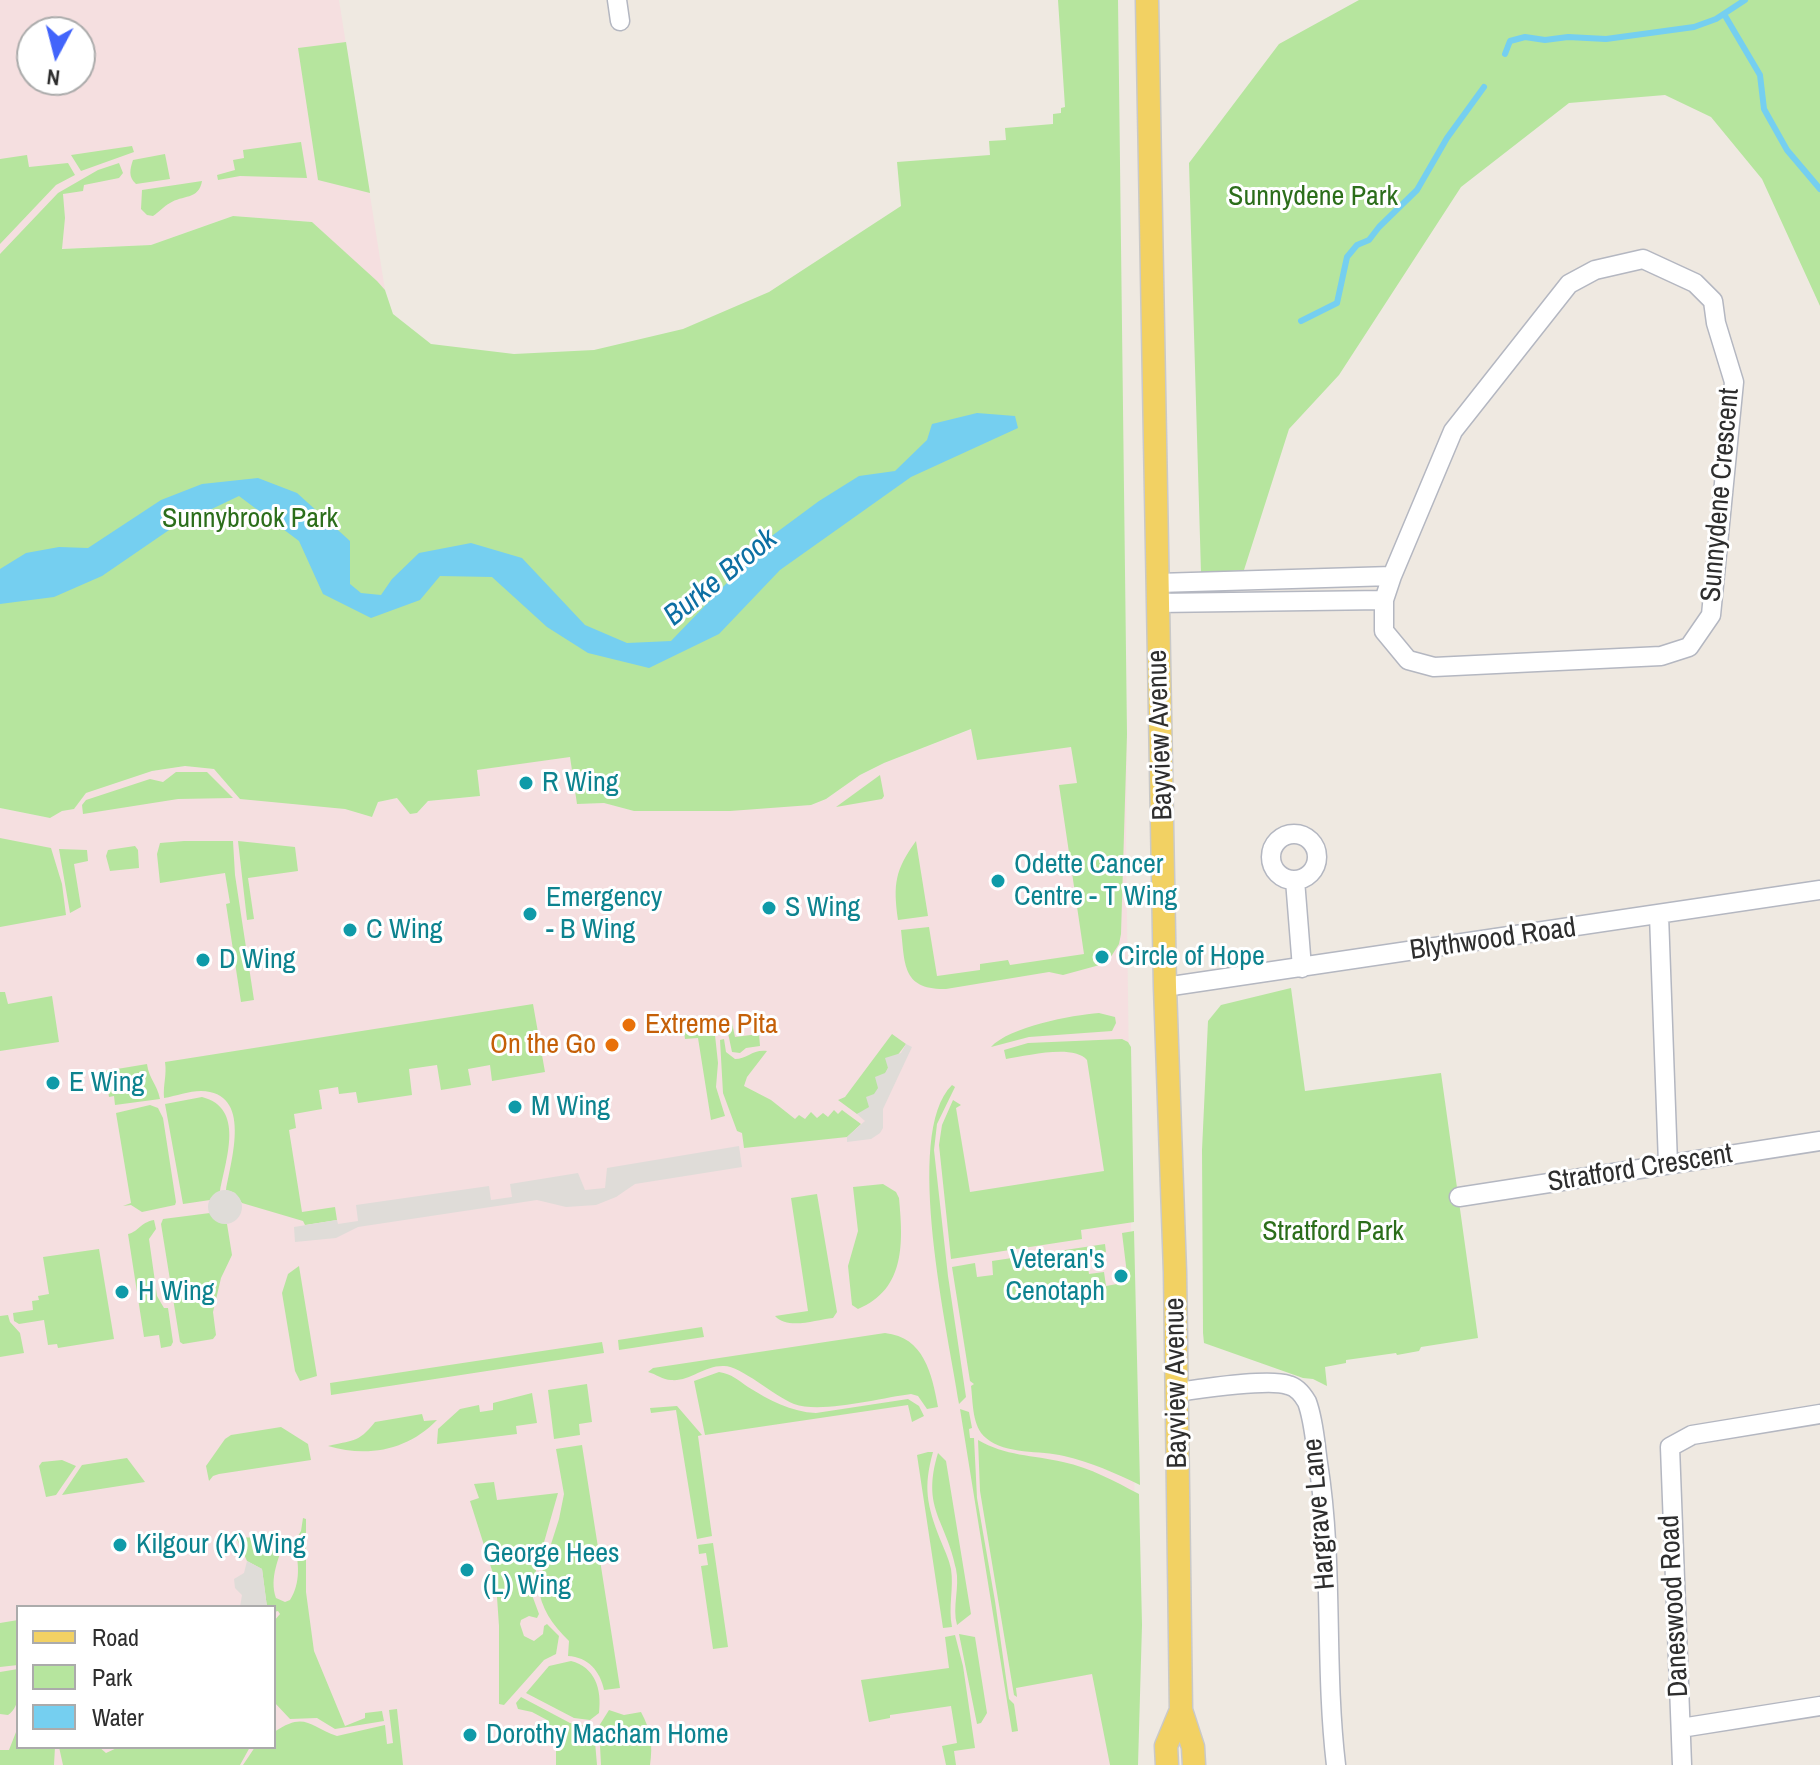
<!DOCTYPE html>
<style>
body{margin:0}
#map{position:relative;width:1820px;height:1765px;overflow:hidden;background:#efe9e1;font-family:"Archivo Narrow",sans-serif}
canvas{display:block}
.legend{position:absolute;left:16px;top:1605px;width:260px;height:144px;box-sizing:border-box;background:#fff;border:2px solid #ababab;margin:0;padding:10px 14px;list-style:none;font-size:24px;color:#2e2e2e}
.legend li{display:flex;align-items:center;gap:16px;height:40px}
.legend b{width:40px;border:2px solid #ababab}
.north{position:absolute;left:16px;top:16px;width:80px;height:80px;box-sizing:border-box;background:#fff;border:2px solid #ababab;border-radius:50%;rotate:187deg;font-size:22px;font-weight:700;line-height:32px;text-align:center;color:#2e2e2e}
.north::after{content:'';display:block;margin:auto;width:28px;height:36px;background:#4264fb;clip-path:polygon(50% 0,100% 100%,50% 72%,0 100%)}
</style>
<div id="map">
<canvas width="1820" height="1765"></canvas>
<ul class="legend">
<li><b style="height:10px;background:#f2d163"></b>Road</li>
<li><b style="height:22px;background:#b6e59e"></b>Park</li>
<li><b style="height:22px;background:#75cff0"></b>Water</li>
</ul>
<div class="north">N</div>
</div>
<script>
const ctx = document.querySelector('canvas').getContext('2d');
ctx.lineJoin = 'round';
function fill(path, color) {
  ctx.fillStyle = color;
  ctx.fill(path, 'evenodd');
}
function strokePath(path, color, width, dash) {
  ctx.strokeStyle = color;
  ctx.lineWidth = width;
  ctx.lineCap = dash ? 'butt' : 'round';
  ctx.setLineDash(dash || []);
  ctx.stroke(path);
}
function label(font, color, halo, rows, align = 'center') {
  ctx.font = font + ' "Archivo Narrow",sans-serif';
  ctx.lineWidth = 6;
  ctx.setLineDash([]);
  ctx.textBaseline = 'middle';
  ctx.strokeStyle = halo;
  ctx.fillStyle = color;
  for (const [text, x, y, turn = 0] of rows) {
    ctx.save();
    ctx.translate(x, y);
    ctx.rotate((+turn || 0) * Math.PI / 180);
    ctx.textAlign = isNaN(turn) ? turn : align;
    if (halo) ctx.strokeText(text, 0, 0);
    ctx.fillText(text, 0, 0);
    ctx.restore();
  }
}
fill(new Path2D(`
 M0,0H339L385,290L312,222L233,216L151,245L56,249L0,299ZM32,32H80V80H32Z
 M972,729L977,760L1127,734L1126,840L1138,1765H0V808L50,818L62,811L74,809L86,793L152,771L185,766L214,769L231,789L345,809L372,817L378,802L397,798L411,814L417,813L428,801L480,796L476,770L570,756L578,804L604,803L634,811L811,805L826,799L860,775L884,763ZM18,1607H274V1747H18Z`), '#f5dfe0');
fill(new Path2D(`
 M1058,0H1118L1127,734L1121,934L1119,944L1107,963L1063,975L1049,972L946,989C902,990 905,964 901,930L929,927L937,976L980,970V964L1008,960L1010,965L1084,954L1059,785L1077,783L1071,747L977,760L971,729L884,763L860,775L826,799L811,805L730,811H634L604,803L577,804L570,757L477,770L480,796L428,801L417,813L410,814L397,798L378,802L372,817L345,809L240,799L214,769L185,766L152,771L86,793L74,809L62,811L50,818L0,808V254L58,193L98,170L119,163L123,173L119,178L84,185L83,191L63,194L65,218L62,249L151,245L233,216L312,222L377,281L385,290L393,314L431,344L514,354L594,350L683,329L769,292L901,206L897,162L990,155L989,141L1006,140L1005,128L1053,124V114L1061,113V108L1065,107Z
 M1359,0H1820V306L1762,179L1711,117L1665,95L1569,103L1461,187L1339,375L1289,429L1244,570L1201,573L1189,163L1279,44Z
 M346,42L370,193L318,180L298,48Z
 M301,142L307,178L240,176L218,180L217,175L235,170L233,160L244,158L243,150Z
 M132,146L134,152L81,171L71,155Z
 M165,154L170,179L136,184C128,177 130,169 133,160Z
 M27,155L29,167L68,163L75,175L56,185L0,244V159Z
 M202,181C199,200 182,195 170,203C164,206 159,212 153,216L147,215L141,209L142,190Z
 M176,772H207L233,798L178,799L83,814L82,805L86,800L150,779L163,782Z
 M880,775L884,796L882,799L836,807Z
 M0,838L51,848L62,884L66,915L0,927Z
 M184,841H233L235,875L254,1000L241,1002L226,904L230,903L225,873L160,883L157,854L160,843Z
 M238,841L295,847L298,871L248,878L254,919L247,920Z
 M916,841L928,916L898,920C893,884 895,870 916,841Z
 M135,846L138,850L139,868L110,871L106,856L108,850Z
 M59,849L87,850L88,861L74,864L81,907L70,913Z
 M1291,988L1305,1091L1441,1073L1478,1338L1421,1347L1419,1351L1397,1355L1396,1353L1346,1360V1363L1325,1367L1327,1386L1313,1379L1303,1378L1204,1343L1203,1333L1202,1150L1208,1021L1221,1005Z
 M0,992H5L8,1004L52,996L59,1042L0,1051Z
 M533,1004L545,1072L492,1081L490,1065L468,1069L471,1085L441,1090L437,1065L409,1069L412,1095L358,1103L356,1092L339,1094L338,1087L319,1090L322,1109L294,1114L296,1128L289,1130L302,1212L335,1207L337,1220L305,1225L303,1221L242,1203L235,1193L226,1190C231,1160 253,1092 201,1091C189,1091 176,1096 164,1098C163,1084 167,1075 165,1062Z
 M1099,1013L1115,1017L1116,1023L1112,1031L1029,1037L991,1047C1009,1027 1072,1015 1099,1013Z
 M732,1023L735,1037L759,1034L760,1046L746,1048L740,1053L732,1052L728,1033L715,1035L718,1063L716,1087L725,1116L711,1120L698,1038L685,1039L684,1031Z
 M892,1034L906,1044L888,1068L868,1110L857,1114L838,1100L845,1097Z
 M724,1039L726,1052L735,1059C747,1059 753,1049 767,1051L747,1077L744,1086L771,1100L795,1119L799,1115L805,1119L811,1112L817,1118L823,1113L828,1117L834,1110L838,1114L842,1110L861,1124L847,1137L744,1148L742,1133L737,1131L723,1093L720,1040Z
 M1122,1039L1128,1042L1131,1047L1134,1222L1081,1230L1082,1239L951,1259L939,1145L942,1125L953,1100L961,1105L956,1108L970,1192L1104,1171L1087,1060C1073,1044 1027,1056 1006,1059L1004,1050L1028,1043Z
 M147,1064C149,1079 157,1084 160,1099L115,1105L114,1096L109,1097L105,1071Z
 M952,1085L955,1087L937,1124L934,1150L948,1276L966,1397L959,1404C949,1336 902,1134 952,1085Z
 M202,1097C245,1108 226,1158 220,1191L210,1200L183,1204L165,1104Z
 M150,1105L158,1108L163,1118L176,1202L175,1205L142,1212L131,1205L123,1206L131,1203L116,1113Z
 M883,1184L896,1192L899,1198C903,1242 906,1289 858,1309L852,1305L848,1266L858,1231L853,1187Z
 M817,1194L837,1312L833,1318C815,1320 788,1330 775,1316L808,1311L791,1198Z
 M210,1213L222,1223L227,1224L232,1255L221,1278L213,1312L216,1335L213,1339L183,1344L180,1342L161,1224L163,1219Z
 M154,1220L156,1229L149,1239L157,1296L164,1308H168L173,1342L171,1346L161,1348L159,1335L144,1337L128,1234C140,1231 139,1223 154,1220Z
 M1134,1231L1140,1485C1115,1473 1091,1462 1064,1456C1040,1450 1006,1455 986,1438C972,1427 973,1402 971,1386L974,1384L970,1381L952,1267L975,1263L977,1277L993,1275L992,1261L1105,1244L1106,1252L1086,1255L1089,1274L1104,1272L1106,1286L1128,1282L1122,1233Z
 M99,1249L114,1339L58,1348L57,1344L48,1345L44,1320L19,1324L14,1321L13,1313L33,1310L32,1301L39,1300L38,1296L49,1294L43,1257Z
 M299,1266L317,1376L300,1381L295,1371L282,1293L288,1274Z
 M8,1315L10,1322L20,1333L24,1353L0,1357V1316Z
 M702,1327L704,1337L619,1350L618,1340Z
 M885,1333C924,1337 932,1374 938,1407L927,1409L918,1396L911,1394C880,1398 821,1414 794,1404C774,1396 741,1366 724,1366C705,1365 689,1382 671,1380C663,1380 656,1374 648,1372L653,1368Z
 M602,1342L604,1353L331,1395L330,1383Z
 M719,1372C732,1374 738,1380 748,1387C769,1400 791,1412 816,1413L908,1399L919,1406L924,1416L912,1422L908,1405L705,1435L694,1381Z
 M587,1384L592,1422L579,1424L580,1435L554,1439L548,1390Z
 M532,1393L537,1423L516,1426L517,1434L437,1444L438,1429L460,1409L479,1405L480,1412L493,1410V1403Z
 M677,1406L702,1435L698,1436L712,1536L697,1539L676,1410L651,1413L650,1408Z
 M960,1409L969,1412L972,1428L969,1429L970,1438H974L977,1498L995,1601L1009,1699L1014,1704L1018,1731L1012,1732Z
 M422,1414L424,1421L437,1420C408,1450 368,1458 328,1446C351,1440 358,1444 375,1422Z
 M281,1427L308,1444L311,1460L219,1474L213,1476L209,1481L206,1466L225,1439L231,1435Z
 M978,1440C1005,1456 1033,1455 1063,1462C1091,1468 1114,1481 1139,1494L1142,1625L1138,1765H1110L1092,1674L1016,1688L1017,1697L1014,1695L980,1491Z
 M582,1445L620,1688L604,1690C600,1671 588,1657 568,1656L569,1641C552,1624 541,1609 538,1585L559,1519L564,1494L556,1449Z
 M928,1452H933C923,1488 927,1505 940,1539C944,1549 949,1559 951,1569C954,1588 948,1607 952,1627L943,1628L917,1455Z
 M938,1453L946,1461L971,1614L957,1625C952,1607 960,1587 956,1569C946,1519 921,1509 938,1453Z
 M127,1458L145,1482L62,1495L82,1465Z
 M62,1460L76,1466L56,1495L46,1497L39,1466L42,1462Z
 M494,1482L497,1500L558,1493L533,1581L532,1595L539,1614L537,1618L529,1616L521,1620L520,1624L524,1636L534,1641L543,1634L544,1626L547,1624L559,1636L556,1654L544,1660L504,1705L499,1704V1626L496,1583L470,1501L479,1498L474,1484Z
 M303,1518L306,1519V1592L314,1651L345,1726L365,1718V1713L382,1711L384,1721L335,1729L317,1718L290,1719L274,1702V1621L280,1614L278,1611L274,1612V1607H267L262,1569L247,1561L236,1537L285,1539C279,1558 269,1578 276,1598L285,1602L290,1600C301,1583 299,1562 294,1543L301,1531Z
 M713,1543L728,1647L713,1649L701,1566L708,1565L706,1553L699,1554L698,1545Z
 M18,1620V1665L0,1667V1623Z
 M959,1634L975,1637L987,1713L981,1723L977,1724Z
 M955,1635L963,1666L975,1748L954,1751L956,1765H946L942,1746L957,1743L951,1706L890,1715V1718L869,1722L861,1680L949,1668L945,1637Z
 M571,1661C595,1667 602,1689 599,1713L590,1720L574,1718L526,1693L549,1666Z
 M18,1669C18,1685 22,1706 8,1715L0,1714V1672Z
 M521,1697L570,1723L592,1727L594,1730L597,1765H556V1751L547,1720L532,1712L518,1709L516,1703Z
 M397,1709L403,1765H243L255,1747H274V1732C305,1711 309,1726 337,1736L385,1725L387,1744L393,1743L389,1710Z
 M609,1710L624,1715L641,1712C651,1731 653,1744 650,1765H601L599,1726Z
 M18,1727V1747H55L54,1765H0V1750H9Z
 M59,1747H99L106,1753L119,1747H250L240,1765H63Z`), '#b6e59e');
fill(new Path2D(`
 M906,1044L912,1047L883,1109V1128L880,1133L871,1139L847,1142V1137L865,1121L857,1114L869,1107L866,1097L874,1094L878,1088L875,1077L885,1073L888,1068L885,1058L901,1053Z
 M739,1146L742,1167L635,1184L616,1197L596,1205L566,1207L537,1200L358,1227L336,1238L295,1242L294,1227L337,1220L338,1224L358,1221L356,1205L489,1186L491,1200L512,1197L510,1184L578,1173L585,1190L605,1188L607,1168Z
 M208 1207a17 17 0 1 1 34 0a17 17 0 1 1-34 0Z
 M247,1561L262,1569L267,1607H240L242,1595L235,1588L234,1579L244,1573Z`), '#dfdcd8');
fill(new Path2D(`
 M977,413L1015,416L1018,428L911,477L780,570L719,634L649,668L588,653L547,627L492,577L440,576L420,600L371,618L323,594L299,541L239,496L172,528L102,576L54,597L0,604V569L26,553L59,547L88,548L161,500L202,484L258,478L297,493L350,541V584L361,593L381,595L392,579L419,553L471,543L522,558L585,625L627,643L671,641L773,535L819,501L859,476L895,471L927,440L932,424Z`), '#75cff0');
strokePath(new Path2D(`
 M1724,14L1760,75L1764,109L1787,150L1820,189
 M1505,54L1510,41L1525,37L1545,40L1568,37L1606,39L1694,27L1716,19L1745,0
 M1301,321L1337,303L1347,257L1357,245L1369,240L1379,227L1417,190L1447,138L1484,87`), '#75cff0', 6);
const minor = new Path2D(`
 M617,0L620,21
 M1643,259L1695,283L1713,301L1716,323L1734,382L1711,615L1689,647L1661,656L1434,667L1408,660L1384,631V600L1392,576L1453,431L1569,284L1595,270Z
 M1158,583L1392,576
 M1157,603L1384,600
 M1271 857a23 23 0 1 1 46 0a23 23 0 1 1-46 0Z
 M1295,880L1302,968
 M1659,915L1668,1164
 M1165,987L1820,890
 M1459,1197L1820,1141
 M1177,1392C1201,1389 1268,1378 1288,1385C1297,1387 1303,1395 1307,1402C1314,1421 1315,1442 1318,1463C1334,1563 1324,1664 1336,1765
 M1681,1728L1820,1706
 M1682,1765L1670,1447L1692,1435L1820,1414`);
const major = new Path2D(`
 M1147,0L1165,987L1175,1272L1181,1710L1193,1747L1194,1765
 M1167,1765L1166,1746L1181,1710`);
strokePath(minor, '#b4b7c1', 21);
strokePath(major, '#c9c9c9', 25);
strokePath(minor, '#fff', 18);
strokePath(major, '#f2d163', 22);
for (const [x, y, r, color] of [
 [526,783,8,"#0f9aa8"],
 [998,881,8,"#0f9aa8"],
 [769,908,8,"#0f9aa8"],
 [530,914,8,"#0f9aa8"],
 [350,930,8,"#0f9aa8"],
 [1102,957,8,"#0f9aa8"],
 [203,960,8,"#0f9aa8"],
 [629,1025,8,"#e8710a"],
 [612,1045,8,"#e8710a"],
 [53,1083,8,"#0f9aa8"],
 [515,1107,8,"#0f9aa8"],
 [1121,1276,8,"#0f9aa8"],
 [122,1292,8,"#0f9aa8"],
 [120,1545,8,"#0f9aa8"],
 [467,1570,8,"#0f9aa8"],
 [470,1735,8,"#0f9aa8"]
]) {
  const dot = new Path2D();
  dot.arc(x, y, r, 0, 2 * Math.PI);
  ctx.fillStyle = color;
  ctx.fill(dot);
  strokePath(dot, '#fff', 3);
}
label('28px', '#2c6e1b', '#fff', [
 ["Sunnydene Park",1313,197],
 ["Sunnybrook Park",250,519],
 ["Stratford Park",1333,1232]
]);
label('28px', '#2e2e2e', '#fff', [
 ["Sunnydene Crescent",1721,495,-85],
 ["Bayview Avenue",1161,735,-92],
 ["Blythwood Road",1493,940,-8],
 ["Stratford Crescent",1640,1169,-9],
 ["Bayview Avenue",1177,1383,-91],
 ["Hargrave Lane",1320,1514,-95],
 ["Daneswood Road",1675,1606,-93]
]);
label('28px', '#0d838f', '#fff', [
 ["R Wing",542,783],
 ["Odette Cancer",1014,865],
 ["Centre - T Wing",1014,897],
 ["Emergency",546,898],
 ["- B Wing",546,930],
 ["S Wing",785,908],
 ["C Wing",366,930],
 ["Circle of Hope",1118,957],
 ["D Wing",219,960],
 ["E Wing",69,1083],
 ["M Wing",531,1107],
 ["Veteran's",1105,1260,"right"],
 ["Cenotaph",1105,1292,"right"],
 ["H Wing",138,1292],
 ["Kilgour (K) Wing",136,1545],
 ["George Hees",483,1554],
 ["(L) Wing",483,1586],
 ["Dorothy Macham Home",486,1735]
], 'left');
label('28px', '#c56008', '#fff', [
 ["Extreme Pita",645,1025],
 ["On the Go",596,1045,"right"]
], 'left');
label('italic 30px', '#0d6fa3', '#fff', [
 ["Burke Brook",721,578,-39]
]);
</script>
